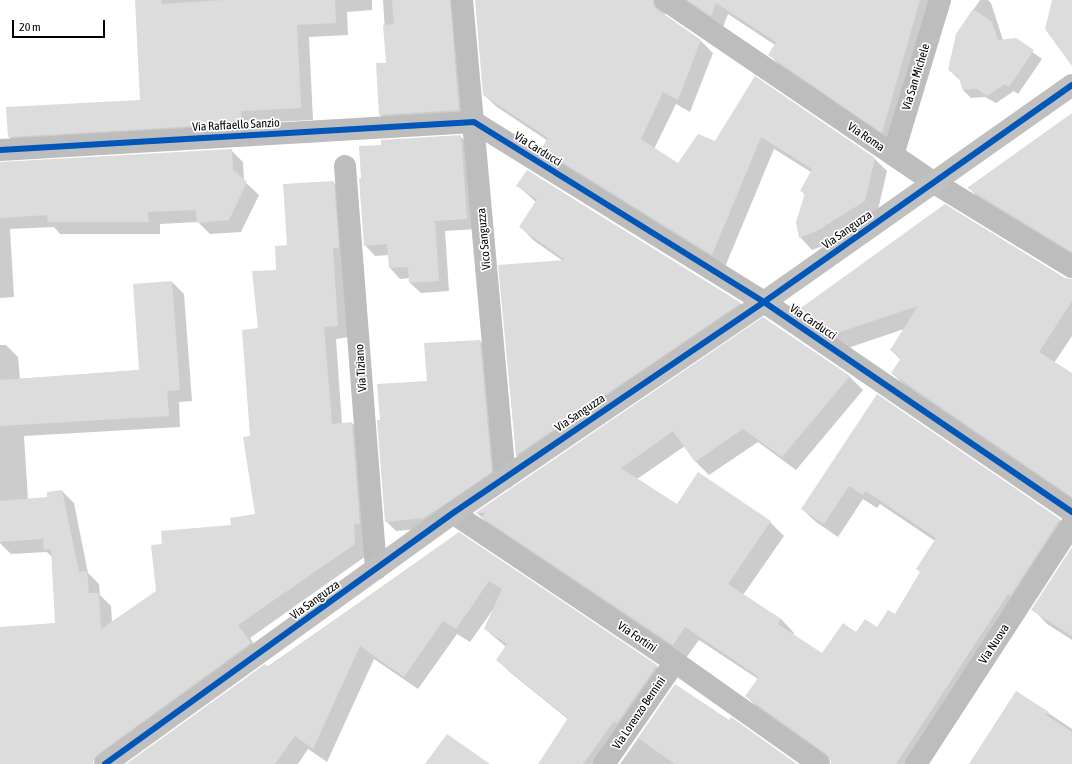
<!DOCTYPE html>
<style>
body{margin:0}
#map{position:relative;width:1072px;height:764px;overflow:hidden;background:#fff;font-family:"Asap Condensed",sans-serif}
canvas{display:block}
.scale{position:absolute;left:12px;top:20px;width:93px;height:18px;box-sizing:border-box;border:2px solid #000;border-top:0;padding-left:5px;font-size:12px;line-height:14px;white-space:nowrap;color:#000;-webkit-text-stroke:3px #fff;paint-order:stroke}
</style>
<div id="map">
<canvas width="1072" height="764"></canvas>
<div class="scale">20 m</div>
</div>
<script>
const ctx = document.querySelector('canvas').getContext('2d');
ctx.lineJoin = 'round';
function fill(path, color) {
  ctx.fillStyle = color;
  ctx.fill(path, 'evenodd');
}
function strokePath(path, color, width, dash) {
  ctx.strokeStyle = color;
  ctx.lineWidth = width;
  ctx.lineCap = dash ? 'butt' : 'round';
  ctx.setLineDash(dash || []);
  ctx.stroke(path);
}
function label(font, color, halo, rows, align = 'center') {
  ctx.font = font + ' "Asap Condensed",sans-serif';
  ctx.lineWidth = 3.5;
  ctx.setLineDash([]);
  ctx.textBaseline = 'middle';
  ctx.strokeStyle = halo;
  ctx.fillStyle = color;
  for (const [text, x, y, turn = 0] of rows) {
    ctx.save();
    ctx.translate(x, y);
    ctx.rotate((+turn || 0) * Math.PI / 180);
    ctx.textAlign = isNaN(turn) ? turn : align;
    if (halo) ctx.strokeText(text, 0, 0);
    ctx.fillText(text, 0, 0);
    ctx.restore();
  }
}
fill(new Path2D(`
 M136,0H372V10L347,12L348,35L309,37L313,120L253,123L254,132L22,149L9,137L141,101Z
 M383,0H466L470,120L391,125L380,115L387,64Z
 M476,0H677L665,12V17L701,41L713,53L690,112L676,104L654,149L678,165L715,142L755,77L875,159L887,171L877,214L828,244L812,250L800,237L805,195L801,190L811,172L774,149L725,267L555,161L543,149L548,141L497,107L484,95Z
 M680,0H936L895,144L782,67L769,55L775,45L728,14L723,27Z
 M980,0H988L991,3L1003,40L1015,39L1042,59L1018,94L1014,91L996,103L985,97L971,98L963,90L960,80L949,70L957,34Z
 M1072,114V257L982,202L969,188Z
 M460,136L471,147L477,229L445,231L449,291L421,293L410,283V278L400,279L390,268L389,255L375,256L365,245L362,179L382,146Z
 M231,150L243,162L244,181L259,195L241,232L210,234L198,222L160,224V234H60L54,227L10,229L14,297L0,298V167Z
 M333,182L345,193L350,337L336,339L342,424L352,423L364,435L366,556L250,638L262,656L128,736L89,764H0V647L56,624L52,557L47,552L11,554L0,543V345H6L18,357L20,379L140,370L172,282L184,294L192,401L179,402L180,427L24,436L28,500L48,498L62,491L74,503L88,573L99,584L100,595L111,606L112,623L158,591L163,545L232,526L256,514L251,436L259,328L277,271L288,246Z
 M518,186L740,303L753,316L529,468L516,455L499,266L563,261L533,240L520,226L536,202Z
 M1065,279L1072,280V336L1054,363L1072,374V500L906,387L892,373L901,360L891,350L904,329L848,348L813,323L799,310Z
 M763,319L850,377L863,390L796,470L758,442L709,475L696,462L685,446L637,479L677,505L699,474L770,522L784,536L743,595L781,619L794,633L793,635L822,655L857,634L877,628L895,615L921,573L935,541L880,504L877,508L863,499L838,537L816,522L802,509L877,396L1060,520L1072,532L917,764H832V761L760,710L746,696L758,679L699,640L686,658L490,526L477,513Z
 M480,341L490,351L501,482L434,528L396,531L386,521L381,420Z
 M459,533L657,666L670,680L612,764H539L569,720L511,673L497,660L506,647L485,629L494,608L470,642L457,634L418,689L374,659L327,762L308,749L298,764H128Z
 M1072,549V640L1047,624L1033,609Z
 M675,685L796,764H620Z
 M1017,692L1072,729V764H970Z`), '#0003');
fill(new Path2D(`
 M135,0H161L162,4L225,0H335L336,23L297,25L301,108L241,111L242,120L230,121V124L8,137L6,107L140,100Z
 M392,0H450L459,110L379,115L376,63H386L383,25L394,24Z
 M475,0H653L654,6L658,10L701,40L678,100L663,92L641,139L678,163L698,134L715,141L755,76L875,158L865,201L815,232L799,238L796,222L805,193L800,191L812,169L761,137L712,255L541,149L548,138L483,95Z
 M687,0H920L882,133L768,55L776,42L716,3L711,16Z
 M1052,0H1072V66L1045,29Z
 M973,9L992,22L998,40L1016,38L1034,50L1009,87L1005,84L987,96L977,89L963,90L958,76L948,70L956,34Z
 M1072,113V252L967,188Z
 M461,135L467,219L435,221L439,281L409,283L408,267L389,268L387,244L364,246L359,179L361,178L359,146L381,145V140Z
 M232,149L233,170L247,182L229,220L197,223L196,210L148,212L149,222H48L47,215L0,218V162Z
 M527,170L741,303L516,455L498,265L565,260L519,227L537,199L516,186Z
 M334,181L339,248H333L338,326L324,327L332,424L352,422L360,524H354L355,544L238,625L251,643L98,754L94,759L93,764H0V627L55,623L51,549L44,550L43,539L0,542V501L47,497V492L62,490L79,572L87,571L89,593H99L101,629L156,591L151,545L162,544L161,531L231,525L230,518L255,514L243,437L250,436L242,330L258,328L252,271L276,270L275,246L287,245L283,184Z
 M945,204L1065,278L1072,279V301L1039,352L1072,373V497L891,373L901,358L890,350L918,306L834,334L798,310Z
 M172,281L180,390L167,391L169,416L0,426V380L139,370L133,284Z
 M763,317L850,376L782,457L743,429L695,462L673,431L621,468L677,504L698,472L771,521L728,584L781,619L778,624L822,653L843,623L856,632L865,619L877,627L888,610L895,614L920,572L916,569L936,538L866,491L863,495L849,486L824,524L801,509L877,394L1060,519L1010,596L1008,594L896,764H831L830,758L826,754L745,696L759,677L685,627L673,645L481,517L486,513H475Z
 M480,340L492,472L424,518L385,522L377,420H380L377,384L427,381L424,343Z
 M459,532L657,665L617,723L614,721L583,764H538L568,718L496,660L507,644L484,629L502,589L489,581L456,629L443,621L404,677L360,646L313,749L295,736L275,764H126L265,664L268,667Z
 M1072,547V636L1031,610Z
 M675,684L729,720L731,717L797,764H675L638,738Z
 M1016,691L1049,712L1046,715L1072,732V764H969Z
 M447,734L490,764H425Z`), '#dcdcdc');
strokePath(new Path2D(`
 M462,0L505,478
 M665,0L933,182L1072,267
 M0,150L474,122L764,302L1072,512
 M893,155L940,0
 M345,166L376,569
 M453,513L675,662L819,764
 M604,764L675,662
 M916,764L1072,524`), '#bdbdbd', 22);
strokePath(new Path2D(`
 M105,764L453,513L764,302L1072,85`), '#c0c0c0', 22);
strokePath(new Path2D(`
 M0,150L474,122L764,302L1072,512
 M105,764L453,513L764,302L1072,85`), '#0057b8', 6);
label('12px', '#000', '#fff', [
 ["Via San Michele",916,77,-73],
 ["Via Raffaello Sanzio",236,125,-3],
 ["Via Roma",866,137,34],
 ["Via Carducci",538,149,32],
 ["Via Sanguzza",847,230,-35],
 ["Vico Sanguzza",484,239,-95],
 ["Via Carducci",813,322,34],
 ["Via Tiziano",361,368,-94],
 ["Via Sanguzza",580,413,-34],
 ["Via Sanguzza",315,600,-36],
 ["Via Fortini",637,637,34],
 ["Via Nuova",994,644,-57],
 ["Via Lorenzo Bernini",639,713,-56]
]);
</script>
